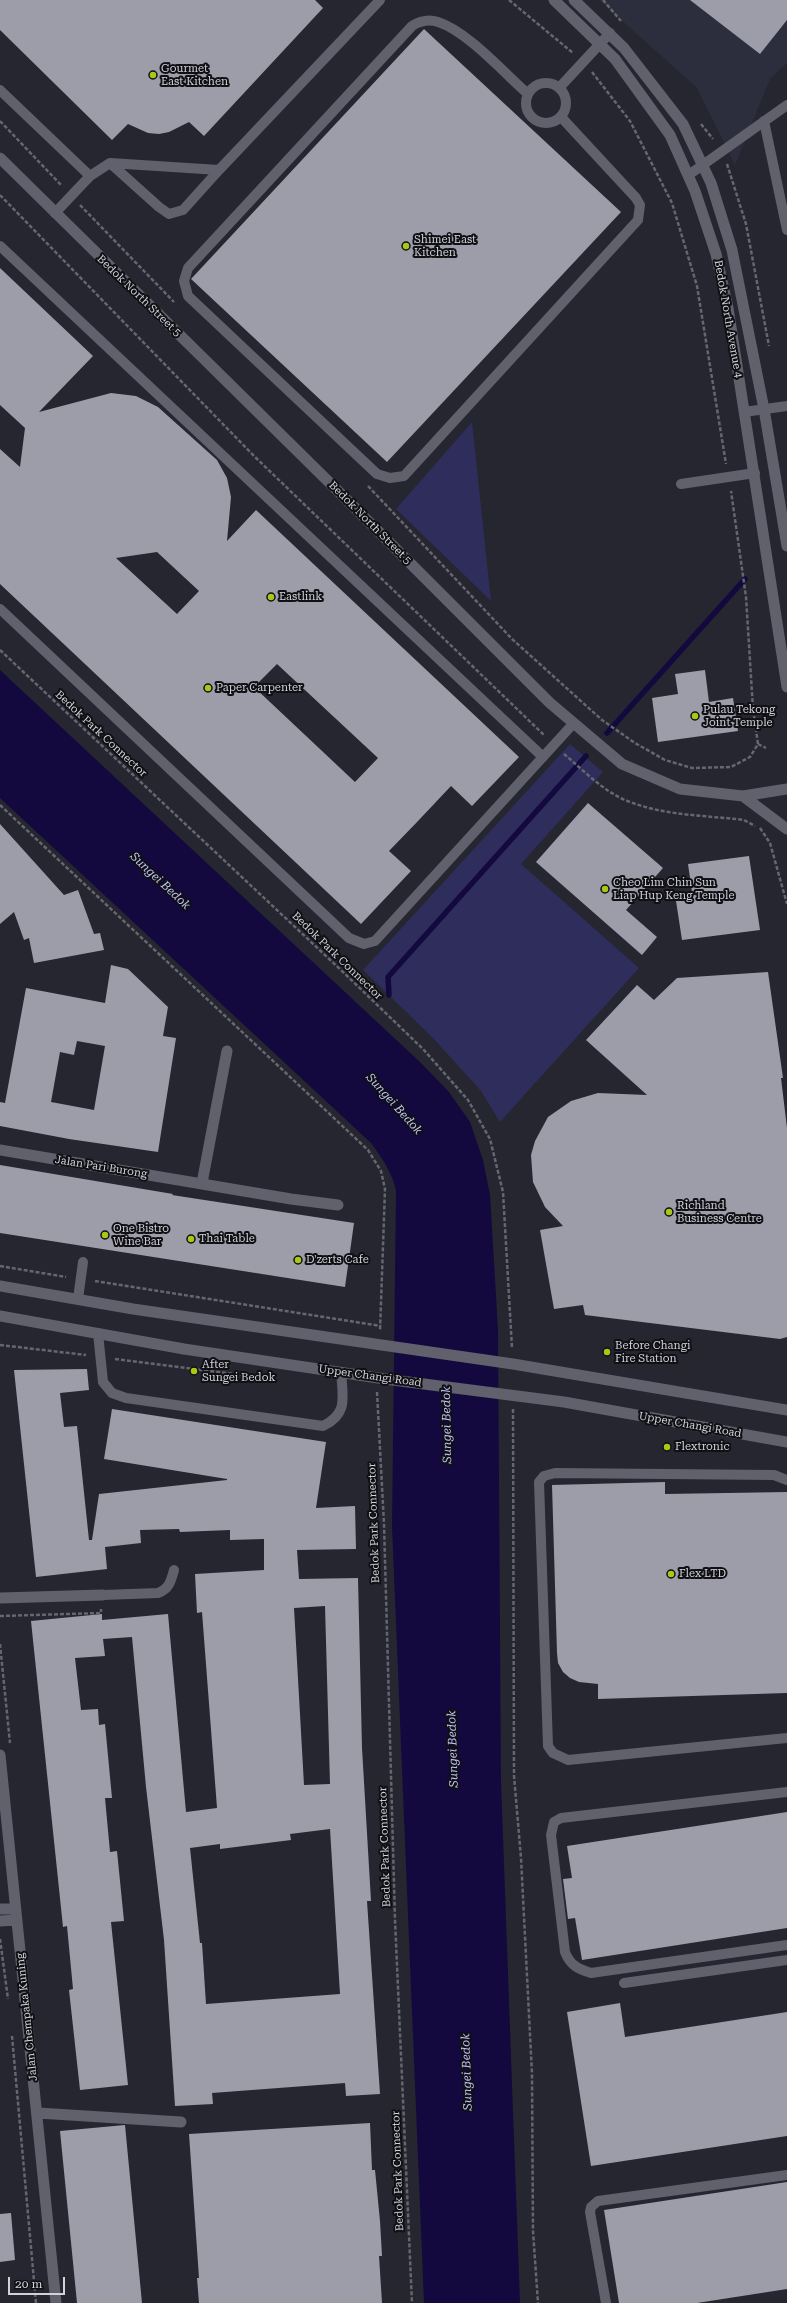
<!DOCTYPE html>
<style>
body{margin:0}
#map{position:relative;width:787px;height:2303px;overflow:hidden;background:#252630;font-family:"Roboto Serif",serif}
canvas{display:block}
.scale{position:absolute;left:8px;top:2277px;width:57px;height:18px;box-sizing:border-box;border:2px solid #d2d3d9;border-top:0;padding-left:5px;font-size:12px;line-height:14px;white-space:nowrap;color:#d2d3d9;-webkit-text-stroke:3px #0f0f14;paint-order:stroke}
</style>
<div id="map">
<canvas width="787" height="2303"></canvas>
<div class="scale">20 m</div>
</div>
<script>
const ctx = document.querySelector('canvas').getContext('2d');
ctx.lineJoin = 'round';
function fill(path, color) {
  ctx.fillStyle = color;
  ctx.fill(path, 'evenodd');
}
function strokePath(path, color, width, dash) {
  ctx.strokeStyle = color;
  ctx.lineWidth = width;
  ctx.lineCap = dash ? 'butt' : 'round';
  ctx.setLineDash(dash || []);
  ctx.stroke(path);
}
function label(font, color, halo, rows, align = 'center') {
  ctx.font = font + ' "Roboto Serif",serif';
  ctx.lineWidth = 4;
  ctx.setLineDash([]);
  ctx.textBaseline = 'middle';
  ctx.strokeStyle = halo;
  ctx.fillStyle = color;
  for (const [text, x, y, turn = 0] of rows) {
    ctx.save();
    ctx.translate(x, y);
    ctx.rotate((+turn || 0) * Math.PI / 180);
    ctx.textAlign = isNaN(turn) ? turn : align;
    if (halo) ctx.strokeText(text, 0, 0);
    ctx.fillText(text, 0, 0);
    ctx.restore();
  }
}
fill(new Path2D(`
 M599,0H787V63L770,79L735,165L697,88Z`), '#2d2e3d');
fill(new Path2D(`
 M472,422L491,601L396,509Z
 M570,744L603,772L521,864L639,968L500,1122L481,1091L432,1037L363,970Z`), '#2e2d5c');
fill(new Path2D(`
 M0,670L421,1063L449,1092L470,1122L483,1160L490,1195L498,1330L501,1782L520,2303H424L392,1526L396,1191C392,1172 382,1158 371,1143L0,798Z`), '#13093f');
strokePath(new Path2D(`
 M607,733L745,579
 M389,995L388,977L586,756`), '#13093f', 5.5);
fill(new Path2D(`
 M0,0H315L323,8L204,136L189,122L169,132L159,134L148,133L128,124L112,140L0,30Z
 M690,0H787V20L760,54Z
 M424,29L621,212L387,462L191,279Z
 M0,268L93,356L39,412L111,393L136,396L158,407L217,460L227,478L231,497L227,541L256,510L519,757L472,806L451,786L418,821L389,851L411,871L361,924L0,584V449L20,467L25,428L0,405ZM157,552L199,591L177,614L116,558ZM277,664L378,758L355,782L254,687Z
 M705,670L709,702L733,698L738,731L658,742L652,698L678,694L675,674Z
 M588,803L663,868L626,910L657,937L642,955L536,862Z
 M0,824L64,895L78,890L94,934L100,933L104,950L34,963L29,938L24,940L14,912L0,924Z
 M749,856L760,930L682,940L676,901L693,899L688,864Z
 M111,965L128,969L168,1007L163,1036L176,1038L158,1152L69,1139L0,1126V1102L5,1103L26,988L105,1003ZM77,1041L105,1046L94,1110L51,1102L60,1052L74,1055Z
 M768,972L783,1078H781L787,1128V1337L780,1339L585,1315L583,1305L554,1309L540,1230L563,1226L545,1207L533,1182L531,1155L535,1141L548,1117L571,1101L598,1093L647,1095L586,1040L637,985L654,1000L677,978Z
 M0,1165L173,1194L172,1195L354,1223L345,1287L0,1233Z
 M87,1369L89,1390L60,1393L64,1427L77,1426L89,1540H92L99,1494L227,1480V1479L104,1459L112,1409L326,1442L316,1508L355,1506L356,1549L297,1550L299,1579L358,1578L362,1748L371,1901H367L380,2094L346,2096L345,2083L212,2093L213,2104L175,2106L164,1940L146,1787L132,1637L103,1639L105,1656L75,1658L81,1710L98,1709L99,1725L105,1724L112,1798H105L110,1852L117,1851L124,1921L111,1922L128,2085L80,2090L69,1990L73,1989L67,1926L63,1927L31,1621L102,1614V1620L168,1614L186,1812L217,1808L202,1612L197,1613L195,1574L264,1570V1539L230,1540V1530L180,1532L179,1529L140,1530L141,1543L105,1547L107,1569L36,1577L14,1370ZM325,1606L330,1784L304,1785L294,1608ZM330,1829L340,1994L206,2004L202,1943H200L190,1848L220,1844V1849L291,1840L290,1834Z
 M665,1482V1494L787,1492V1693L598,1699V1684L579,1682L570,1678L563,1672L558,1663L557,1653L552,1485Z
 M787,1812V1928L582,1960L575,1918L568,1919L563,1879L572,1878L567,1846Z
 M620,2003L625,2037L787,2012V2136L591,2166L567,2012Z
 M370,2123L372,2170H375L380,2221L382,2256H379L382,2303H199L197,2278H199L189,2134Z
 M125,2125L142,2303H77L60,2131Z
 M787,2182V2289L697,2303H619L604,2210Z
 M11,2213L15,2260L0,2262V2214Z`), '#9c9da9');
strokePath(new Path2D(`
 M509,0L573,53
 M603,0L621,21
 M592,72L630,121L672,203L697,286L726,464
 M0,121L62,186
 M701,124L713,139
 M727,164L746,224L769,346
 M0,195L254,456L544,735
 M80,205L174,302
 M368,486L512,639L602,720L635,743L665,760L692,768L731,767L750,757L758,744L753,709L746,597L731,491
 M0,650L343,972L423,1049L468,1100L490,1139L503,1192L512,1348
 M758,744L766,748
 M564,754C583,770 602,790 625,800C663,816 704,815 744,820L755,826
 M0,805L368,1150L381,1171L385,1189L380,1331
 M760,828L770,843L787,904
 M0,1266L66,1277
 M95,1281L381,1326
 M0,1345L86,1355
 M115,1359L249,1376
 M377,1392L384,1524L395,1920L412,2303
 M513,1409L514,1776L521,1858L532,2074L533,2231L538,2303
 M0,1616L101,1613V1609
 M0,1644L10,1743
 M0,1939L8,1999
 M12,2036L36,2303`), '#65666f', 2.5, [4, 2]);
strokePath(new Path2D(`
 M526 103a20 20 0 1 1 40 0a20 20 0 1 1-40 0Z
 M559,88L610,33
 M0,90L90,176
 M528,94C504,73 467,31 438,22C429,19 420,21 412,26L188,268L184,281L188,296L377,474L390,478L404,476L638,220L640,205L636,198L561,117
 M764,121L787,230
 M110,163L159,207L169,214L183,210L219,170L380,0
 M690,174L787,105
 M55,213L90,176L110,163L219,170
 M0,246L543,757
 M744,412L787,406
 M681,484L755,473
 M0,609L349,938L364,944L375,941L573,724
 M78,1299L83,1262
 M98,1333L103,1382L112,1393L126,1398L323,1426C348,1414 343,1398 341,1372
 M787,1480L774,1475L555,1473L544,1476L539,1482L548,1746L553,1753L568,1760L787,1738
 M103,1595L158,1593C169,1589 171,1581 174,1570
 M787,1792L561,1818L554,1822L551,1835L565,1952C570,1965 578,1969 591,1973L787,1945
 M624,1983L787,1960
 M606,2303L590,2212L591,2207L598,2201L787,2175`), '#60616c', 10);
strokePath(new Path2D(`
 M554,0L615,59L670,135L695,191L716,254L728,308L787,687
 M574,0L624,48L683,124L711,183L732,250L764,409L787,546
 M0,158L335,488L550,703L622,764L680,789L743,796L787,789
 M743,796L787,829
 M0,1150L291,1199L338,1205
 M202,1183L227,1051
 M0,1598L103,1595
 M0,1755L56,2303
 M0,1909H15
 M0,1921L16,1920
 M38,2113L181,2122`), '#60616c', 11);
strokePath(new Path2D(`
 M0,1286L133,1309L513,1364L787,1410
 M0,1316L184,1349L385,1379L564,1402L787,1442`), '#60616c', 11);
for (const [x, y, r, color] of [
 [153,75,4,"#abc716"],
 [406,246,4,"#abc716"],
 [271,597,4,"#abc716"],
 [208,688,4,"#abc716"],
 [695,716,4,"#abc716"],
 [605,889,4,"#abc716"],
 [669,1212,4,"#abc716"],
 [105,1235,4,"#abc716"],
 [191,1239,4,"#abc716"],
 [298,1260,4,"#abc716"],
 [607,1352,4,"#abc716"],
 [194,1371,4,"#abc716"],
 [667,1447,4,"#abc716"],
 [671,1574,4,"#abc716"]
]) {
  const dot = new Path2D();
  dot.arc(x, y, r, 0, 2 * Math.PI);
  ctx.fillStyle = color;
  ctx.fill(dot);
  strokePath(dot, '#0f0f14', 1.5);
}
label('11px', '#d2d3d9', '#0f0f14', [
 ["Gourmet",161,69],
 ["East Kitchen",161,82],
 ["Shimei East",414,240],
 ["Kitchen",414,253],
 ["Eastlink",279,597],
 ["Paper Carpenter",216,688],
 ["Pulau Tekong",703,710],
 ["Joint Temple",703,723],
 ["Cheo Lim Chin Sun",613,883],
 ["Liap Hup Keng Temple",613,896],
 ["Richland",677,1206],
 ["Business Centre",677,1219],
 ["One Bistro",113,1229],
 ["Wine Bar",113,1242],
 ["Thai Table",199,1239],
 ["D'zerts Cafe",306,1260],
 ["Before Changi",615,1346],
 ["Fire Station",615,1359],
 ["After",202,1365],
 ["Sungei Bedok",202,1378],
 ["Flextronic",675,1447],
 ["Flex LTD",679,1574]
], 'left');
label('11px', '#d2d3d9', '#0f0f14', [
 ["Bedok North Street 5",139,296,44],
 ["Bedok North Avenue 4",728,319,80],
 ["Bedok North Street 5",370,523,45],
 ["Bedok Park Connector",101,734,43],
 ["Bedok Park Connector",337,956,44],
 ["Jalan Pari Burong",101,1167,9],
 ["Upper Changi Road",370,1376,8],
 ["Upper Changi Road",690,1425,10],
 ["Bedok Park Connector",374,1523,-92],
 ["Bedok Park Connector",385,1847,-92],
 ["Jalan Chempaka Kuning",27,2017,-96],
 ["Bedok Park Connector",398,2171,-92]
]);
label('italic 12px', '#bfc2f8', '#0f0f14', [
 ["Sungei Bedok",160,881,43],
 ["Sungei Bedok",394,1104,48],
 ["Sungei Bedok",447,1425,-91],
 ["Sungei Bedok",453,1749,-92],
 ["Sungei Bedok",467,2072,-92]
]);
</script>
